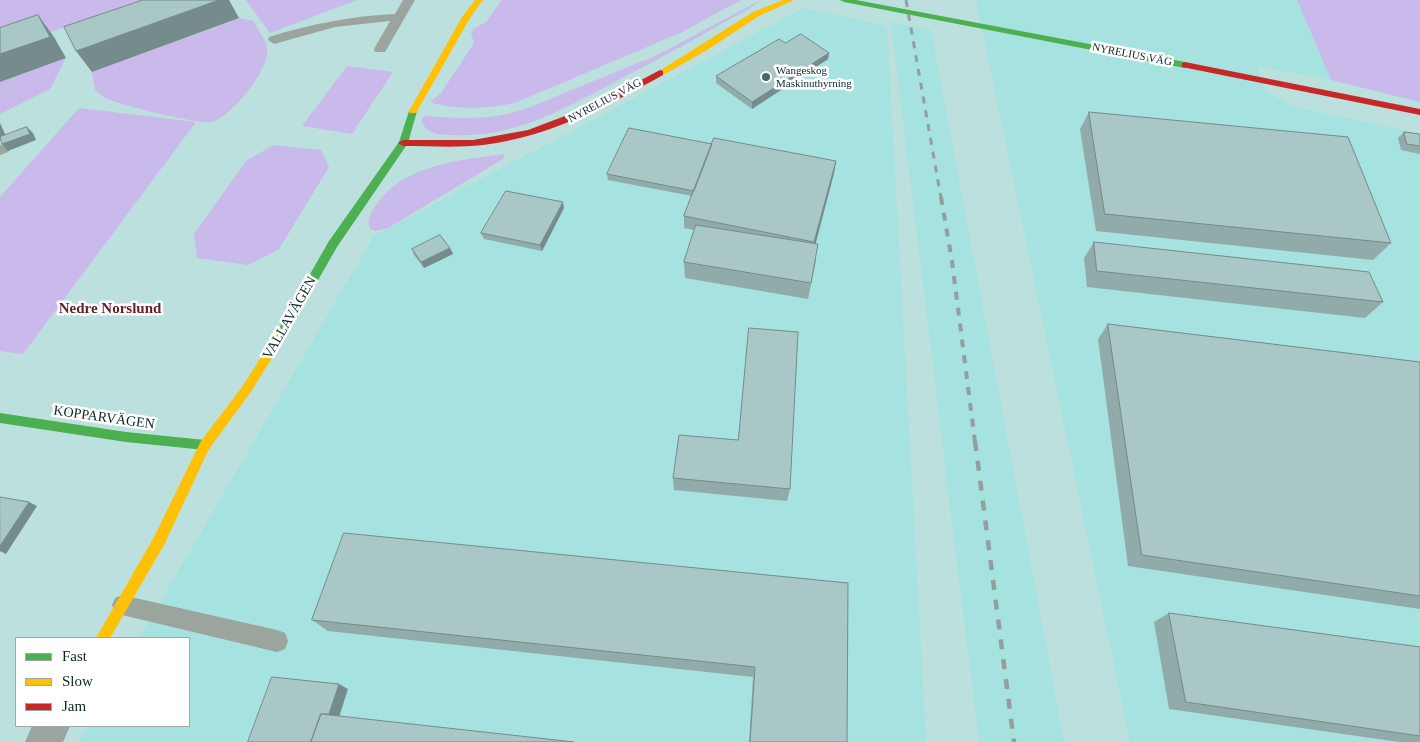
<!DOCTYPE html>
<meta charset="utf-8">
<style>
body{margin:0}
#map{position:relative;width:1420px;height:742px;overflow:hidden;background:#bbe0de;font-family:Georgia,serif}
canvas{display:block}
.legend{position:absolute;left:15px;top:637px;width:175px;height:90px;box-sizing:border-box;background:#fff;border:1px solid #9da9a8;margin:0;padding:6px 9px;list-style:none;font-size:15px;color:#0b2726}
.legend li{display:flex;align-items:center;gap:10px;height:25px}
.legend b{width:25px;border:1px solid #9da9a8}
</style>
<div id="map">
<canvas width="1420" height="742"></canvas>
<ul class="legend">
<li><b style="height:6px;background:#4caf50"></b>Fast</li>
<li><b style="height:6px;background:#ffc107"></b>Slow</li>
<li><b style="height:6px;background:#c62828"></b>Jam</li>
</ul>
</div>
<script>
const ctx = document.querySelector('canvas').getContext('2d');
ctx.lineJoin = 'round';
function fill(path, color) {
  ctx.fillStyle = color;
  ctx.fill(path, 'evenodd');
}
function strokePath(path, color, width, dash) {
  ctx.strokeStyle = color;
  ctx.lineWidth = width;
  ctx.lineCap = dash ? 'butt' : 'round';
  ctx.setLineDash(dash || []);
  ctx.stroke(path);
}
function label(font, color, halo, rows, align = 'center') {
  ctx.font = font + ' Georgia,serif';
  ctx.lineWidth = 5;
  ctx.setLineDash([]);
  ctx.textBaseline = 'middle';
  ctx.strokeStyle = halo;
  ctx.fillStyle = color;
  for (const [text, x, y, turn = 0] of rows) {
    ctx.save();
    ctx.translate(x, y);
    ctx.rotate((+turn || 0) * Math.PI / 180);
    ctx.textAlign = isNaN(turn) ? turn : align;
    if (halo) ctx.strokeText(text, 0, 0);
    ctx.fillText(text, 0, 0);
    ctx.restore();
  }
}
fill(new Path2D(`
 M976,0H1297L1331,80L1257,66L1265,90L1291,106L1420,134V742H1130Z
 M804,8L887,26L926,742H79L88,726H189V638H139L374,236Z
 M891,22L931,30L1064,742H979Z`), '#a6e2df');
fill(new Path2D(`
 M0,0H217L113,37L91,18L6,48L0,44Z
 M246,0H357L270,33Z
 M502,0H741L680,33L515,103C487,109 459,110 432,103L431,101L441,93L474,43L471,33L473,29L486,22Z
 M1297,0H1420V102L1331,80Z
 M757,2C752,9 740,13 732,18C704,34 677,49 649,64C587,95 526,139 452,135C439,135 426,134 421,120L424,116C459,118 491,121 525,109L655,56Z
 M239,18L254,21C257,29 266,40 267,48C271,69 231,117 212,122C201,125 121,105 107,99C103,97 99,93 95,90L92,72Z
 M66,58L50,89L0,114V82Z
 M347,66L393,72L352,134L302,126Z
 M79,108L196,122L23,354L0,351V197Z
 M274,145L321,150L329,167L279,249L248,265L197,258L194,234L246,161Z
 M505,154L503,159L388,228L375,231L370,229C366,220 371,212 376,205C404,164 460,160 505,154Z`), '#c9baeb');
fill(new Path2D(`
 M403,0H415L385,52H375L374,49L390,21L335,27L274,44L268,40L269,37C311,24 352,16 395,14Z
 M3,144L8,146L10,149L8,152L0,155V145Z
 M122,595L277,630L285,633L288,641L285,649L277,652L122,615L115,612L112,605L115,598Z`), '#9ca49e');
fill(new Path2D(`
 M32,726H70L63,742H25Z`), '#9ca49e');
fill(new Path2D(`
 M840,0H856L1185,62L1189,65L1185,68L844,2Z
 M413,108L417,111L408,143L337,247L286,336H278L277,333L278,330L329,241L399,142L409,111Z
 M0,413L126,432L205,440L209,441L211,445L209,449L205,450L126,442L0,423Z`), '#4caf50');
fill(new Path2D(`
 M475,0H483L470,18L416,113H410L409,111L462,17Z
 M783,0H794L759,16L707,50L663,75H657L656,73L753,12Z
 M282,329L286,330L287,333L286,336L250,393L209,449L164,545L110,638H96L154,537L201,441L242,387L278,330Z`), '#ffc107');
fill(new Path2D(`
 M1185,62L1420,109V115L1182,67V63Z
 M660,70L663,71V75C606,107 548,137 483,145C457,148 430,146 403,146L398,143L403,140H473L528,130L594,105Z`), '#c62828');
strokePath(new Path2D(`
 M906,0L941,198`), '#939f9d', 3, [7, 7]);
strokePath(new Path2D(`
 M941,197L952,261L975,442`), '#939f9d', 4, [8, 8]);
strokePath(new Path2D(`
 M975,441L1014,742`), '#939f9d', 4.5, [10, 10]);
fill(new Path2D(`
 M785,43L829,53L828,59L752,109L716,83V76Z
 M1089,112L1391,243L1373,260L1096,231L1080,129Z
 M1404,132L1420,134V154L1401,150L1398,138Z
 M712,144L836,161L834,173L815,244L816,261L808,299L685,278L684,262L694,230L684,228V216L692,196L608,180L607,174Z
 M564,208L542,251L484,239L481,233Z
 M1094,242L1383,302L1365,318L1087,287L1084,258Z
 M450,248L453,254L424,268L414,255L412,249Z
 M1108,324L1420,362V609L1128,566L1098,339Z
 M673,478L790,489L787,501L674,490Z
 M848,583L847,742H749L753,677L328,631L312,620Z
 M1169,613L1420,647V742H1399L1169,709L1154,622Z`), '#91abaa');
fill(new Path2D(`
 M219,0H229L239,18L92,72L76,51Z
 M38,15L54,37L66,58L0,82V54Z
 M829,53L828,59L752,109V102Z
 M0,123L6,136L0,139Z
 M27,127L33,133L36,140L8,151L2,144Z
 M836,161L834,173L813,254L814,242Z
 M563,202L564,208L542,251L540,245Z
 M450,248L453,254L424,268L421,262Z
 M29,502L37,506L6,554L0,551V546Z
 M339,684L348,689L331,742H319Z`), '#768b8b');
const building = new Path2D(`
 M143,0H219L76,51L64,27Z
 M38,15L50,37L0,54V28Z
 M801,34L829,53L752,102L716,76L779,39L785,43Z
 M1089,112L1348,137L1391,243L1105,214Z
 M27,127L30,134L2,144L0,137Z
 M629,128L712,144L694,191L607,174Z
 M1404,132L1420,134V146L1407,144Z
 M714,138L836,161L814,242L684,216Z
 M506,191L563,202L540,245L481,233Z
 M696,225L818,244L811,283L684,262Z
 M440,235L450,248L421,262L412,249Z
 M1094,242L1369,272L1383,302L1097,271Z
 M1108,324L1420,362V596L1142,555Z
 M749,328L798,332L790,489L673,478L679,435L738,440Z
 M0,497L29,502L0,546Z
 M344,533L848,583L847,742H750L755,667L312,620Z
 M1169,613L1420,647V736L1186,702Z
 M272,677L339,684L329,714H321L311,742H248Z
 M321,714L574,742H311Z`);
fill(building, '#a9c7c6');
strokePath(building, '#768b8b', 1);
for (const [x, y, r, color] of [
 [766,77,5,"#496866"]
]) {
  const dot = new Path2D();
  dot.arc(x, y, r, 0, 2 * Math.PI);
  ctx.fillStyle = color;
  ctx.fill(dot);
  strokePath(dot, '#fff', 2);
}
label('11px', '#0b2726', '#fff', [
 ["NYRELIUS VÄG",1132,55,11],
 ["NYRELIUS VÄG",605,101,-28]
]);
label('11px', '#0b2726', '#fff', [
 ["Wangeskog",776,71],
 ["Maskinuthyrning",776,84]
], 'left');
label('14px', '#0b2726', '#fff', [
 ["VALLAVÄGEN",290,318,-60],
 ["KOPPARVÄGEN",104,418,8]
]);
label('bold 15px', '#641e2b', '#fff', [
 ["Nedre Norslund",110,309]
]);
</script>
